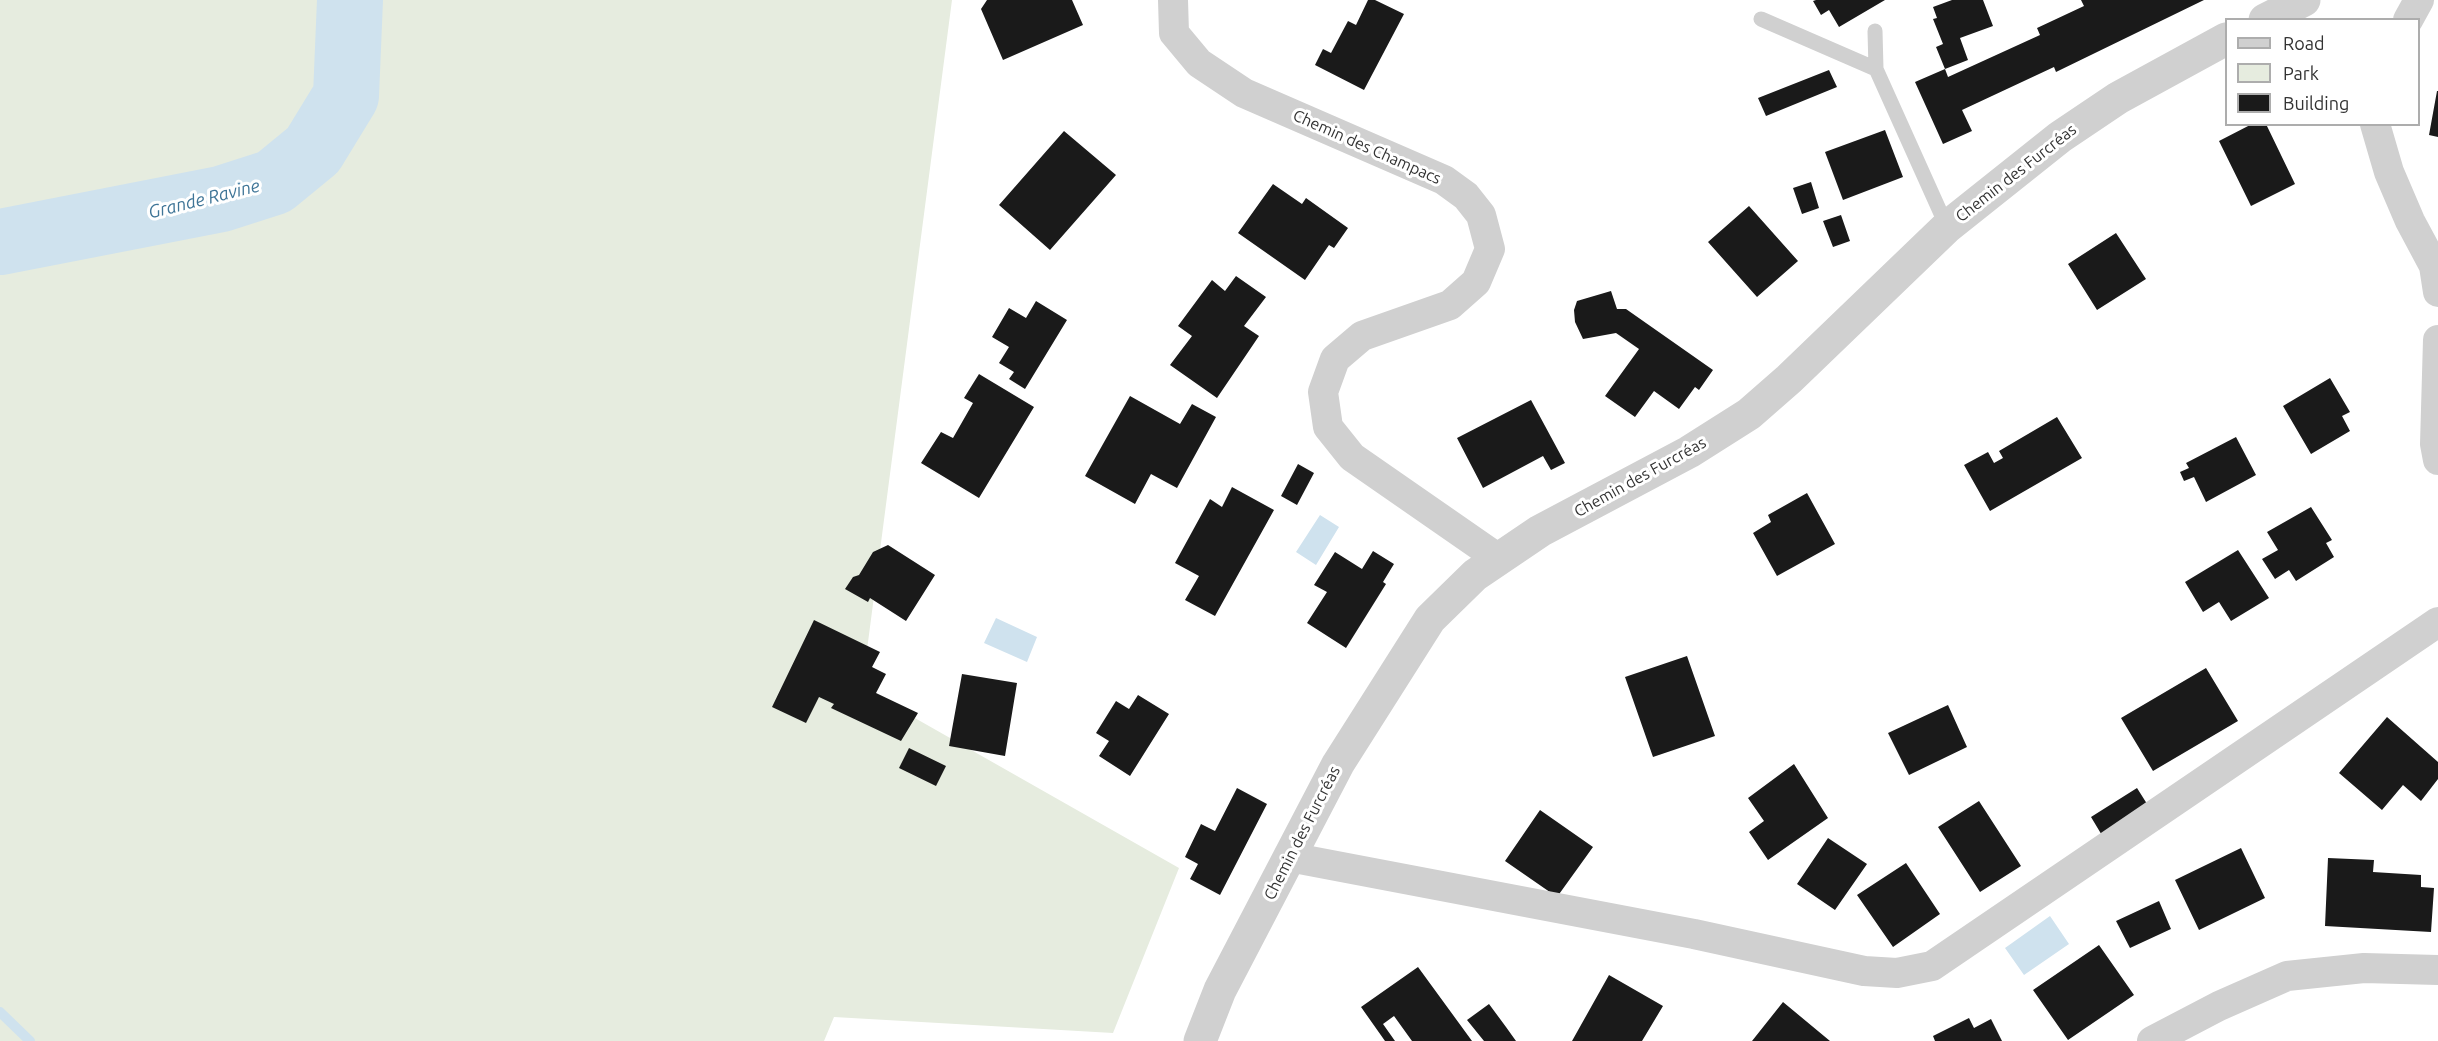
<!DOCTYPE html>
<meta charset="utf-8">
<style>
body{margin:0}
#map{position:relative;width:2438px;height:1041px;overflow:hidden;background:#fff;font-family:Ubuntu,sans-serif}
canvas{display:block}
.legend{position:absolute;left:2225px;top:18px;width:195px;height:108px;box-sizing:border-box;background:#fff;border:2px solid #adadad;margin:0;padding:8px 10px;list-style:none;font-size:18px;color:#333}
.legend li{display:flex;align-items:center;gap:12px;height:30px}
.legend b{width:30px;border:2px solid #adadad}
</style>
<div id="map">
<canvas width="2438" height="1041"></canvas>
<ul class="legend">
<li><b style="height:8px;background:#d0d0d0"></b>Road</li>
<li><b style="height:16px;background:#e6ecdf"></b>Park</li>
<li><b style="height:16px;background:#1a1a1a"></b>Building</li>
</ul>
</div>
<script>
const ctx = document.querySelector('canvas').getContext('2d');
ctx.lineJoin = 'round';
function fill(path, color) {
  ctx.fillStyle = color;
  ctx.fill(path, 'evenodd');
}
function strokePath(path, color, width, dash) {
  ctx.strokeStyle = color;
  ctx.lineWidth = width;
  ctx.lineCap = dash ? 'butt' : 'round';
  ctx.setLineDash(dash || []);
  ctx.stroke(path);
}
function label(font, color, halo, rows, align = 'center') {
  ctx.font = font + ' Ubuntu,sans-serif';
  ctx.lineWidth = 6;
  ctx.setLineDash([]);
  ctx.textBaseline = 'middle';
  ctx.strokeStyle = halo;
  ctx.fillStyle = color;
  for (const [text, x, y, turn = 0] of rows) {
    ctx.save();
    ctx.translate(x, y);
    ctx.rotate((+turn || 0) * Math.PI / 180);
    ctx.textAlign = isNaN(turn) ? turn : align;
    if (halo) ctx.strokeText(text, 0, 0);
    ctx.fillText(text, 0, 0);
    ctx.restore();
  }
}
fill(new Path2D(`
 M0,0H952L862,688L1179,868L1113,1033L834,1017L824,1041H0Z`), '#e6ecdf');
fill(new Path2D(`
 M1320,515L1339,527L1316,565L1296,552Z
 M996,618L1037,637L1027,662L984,643Z
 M2050,916L2069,944L2024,975L2005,948Z`), '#cfe2ee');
strokePath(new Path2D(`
 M0,1012L30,1041`), '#cfe2ee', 10);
strokePath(new Path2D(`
 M0,242L221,199L274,182L313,150L346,96L350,0`), '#cfe2ee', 66);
fill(new Path2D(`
 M987,0H1072L1083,25L1003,60L981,9Z
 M1368,0H1375L1404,14L1364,90L1315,65L1323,49L1331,53L1348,21L1356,25Z
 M1816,0H1885L1839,27L1829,10L1821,15L1813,1Z
 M1952,0H1983L1993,26L1960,38L1968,60L1945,69L1936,47L1943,44L1933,19L1937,18L1933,7Z
 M2081,0H2204L2056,72L2054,67L1962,110L1972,131L1943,144L1915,82L1945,69L1948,77L2040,35L2037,28L2084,6Z
 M1829,70L1837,87L1766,116L1758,98Z
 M2437,91H2438V137L2429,135Z
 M2252,124H2266L2295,184L2251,206L2219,141Z
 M1885,130L1903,177L1843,200L1825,152Z
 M1064,131L1116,175L1050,250L999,205Z
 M1811,182L1819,208L1802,214L1793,188Z
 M1273,184L1302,204L1306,198L1348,228L1334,248L1329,245L1305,280L1238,233Z
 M1749,206L1798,261L1757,297L1708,242Z
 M1841,215L1850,241L1833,247L1823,221Z
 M2116,233L2146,279L2097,310L2068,264Z
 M1236,276L1266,297L1244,326L1259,336L1217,398L1170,365L1192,336L1178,326L1212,280L1225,291Z
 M1611,291L1617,309H1626L1713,370L1699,390L1695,387L1679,409L1654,391L1635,417L1605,396L1639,349L1616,333L1583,339L1575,322L1574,310L1577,301Z
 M1036,301L1067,320L1025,389L1009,379L1014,372L999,363L1009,347L992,337L1009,308L1026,318Z
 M979,374L1034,407L979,498L921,463L941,432L953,438L973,403L964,398Z
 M2330,378L2350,412L2342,416L2350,431L2311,454L2283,406Z
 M1130,396L1180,424L1192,404L1216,417L1177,488L1151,474L1135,504L1085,476Z
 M1531,400L1565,463L1551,470L1543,456L1483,488L1457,438Z
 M2057,417L2082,458L1990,511L1964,465L1988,452L1994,463L2003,458L1999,451Z
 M2236,437L2256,475L2206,502L2194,477L2184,481L2180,472L2189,468L2186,463Z
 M1298,464L1314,473L1297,505L1281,496Z
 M1232,487L1274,510L1215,616L1185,600L1199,576L1175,563L1210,499L1222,507Z
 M1807,493L1835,544L1777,576L1753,533L1771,522L1768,515Z
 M2311,507L2332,540L2326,543L2334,557L2296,581L2289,570L2275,579L2262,559L2278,550L2267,532Z
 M888,545L935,575L906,621L870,598L868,602L845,589L853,577L859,575L873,552Z
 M2238,550L2269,598L2231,621L2219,602L2203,612L2185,582Z
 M1373,551L1394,564L1383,582L1386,584L1346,648L1307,623L1327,592L1314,585L1335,552L1362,569Z
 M814,620L880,652L872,667L886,674L876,693L918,713L901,741L831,708L834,704L819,697L806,723L772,707Z
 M1687,656L1715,736L1653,757L1625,677Z
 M2206,668L2238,721L2153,771L2121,718Z
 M962,674L1017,683L1005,756L949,746Z
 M1138,695L1169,714L1130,776L1099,756L1109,741L1096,733L1116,701L1129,709Z
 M1948,705L1967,747L1909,775L1888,733Z
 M2387,717L2438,762V779L2421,801L2403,785L2382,810L2339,773Z
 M909,748L946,766L936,786L899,768Z
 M1794,764L1828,818L1768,860L1749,832L1764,821L1748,798Z
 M1237,788L1267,804L1220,895L1190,879L1198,864L1185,857L1201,824L1215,831Z
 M2137,788L2149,807L2103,837L2091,817Z
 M1979,801L2021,866L1980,892L1938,827Z
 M1540,810L1593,847L1557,897L1505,861Z
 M1828,838L1867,864L1835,910L1797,884Z
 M2241,848L2265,898L2199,930L2175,880Z
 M2328,858L2374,860L2373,872L2421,875V887L2434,888L2431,932L2325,926Z
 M1906,863L1940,914L1893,947L1857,895Z
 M2159,901L2171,929L2130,948L2116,921Z
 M2099,945L2134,995L2068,1040L2033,990Z
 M1418,967L1472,1041H1412L1394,1016L1383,1024L1395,1041H1385L1361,1007Z
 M1609,975L1663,1006L1642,1041H1572Z
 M1783,1002L1830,1041H1752Z
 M1489,1004L1506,1027L1516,1041H1484L1467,1020Z
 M1969,1018L1974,1028L1991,1019L2002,1041H1935L1933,1036Z`), '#1a1a1a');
strokePath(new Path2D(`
 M1761,19L1876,69L1947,227
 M1875,31L1876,69`), '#d0d0d0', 15);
strokePath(new Path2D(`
 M1173,0L1174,33L1199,63L1244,93L1444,180L1466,196L1481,215L1490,249L1476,282L1450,305L1362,336L1335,359L1323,392L1328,427L1352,457L1499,559
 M2408,20L2419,0
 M2375,124L2389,172L2410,221L2434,266L2438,292
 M2438,340L2435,444L2438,460
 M1289,857L1694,934L1864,971L1897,973L1932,966L2438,622
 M2152,1041L2219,1006L2287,976L2364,968L2438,970`), '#d0d0d0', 30);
strokePath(new Path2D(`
 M2265,20L2304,0
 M1200,1041L1220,990L1338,764L1430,619L1475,575L1540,531L1689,452L1749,414L1789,379L1947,227L2060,137L2118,98L2226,39`), '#d0d0d0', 33);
label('16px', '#333', '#fff', [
 ["Chemin des Champacs",1367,147,24],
 ["Chemin des Furcréas",2016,173,-38],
 ["Chemin des Furcréas",1640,477,-29],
 ["Chemin des Furcréas",1302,833,-63]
]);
label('italic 18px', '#3f7597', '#fff', [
 ["Grande Ravine",204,199,-14]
]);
</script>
